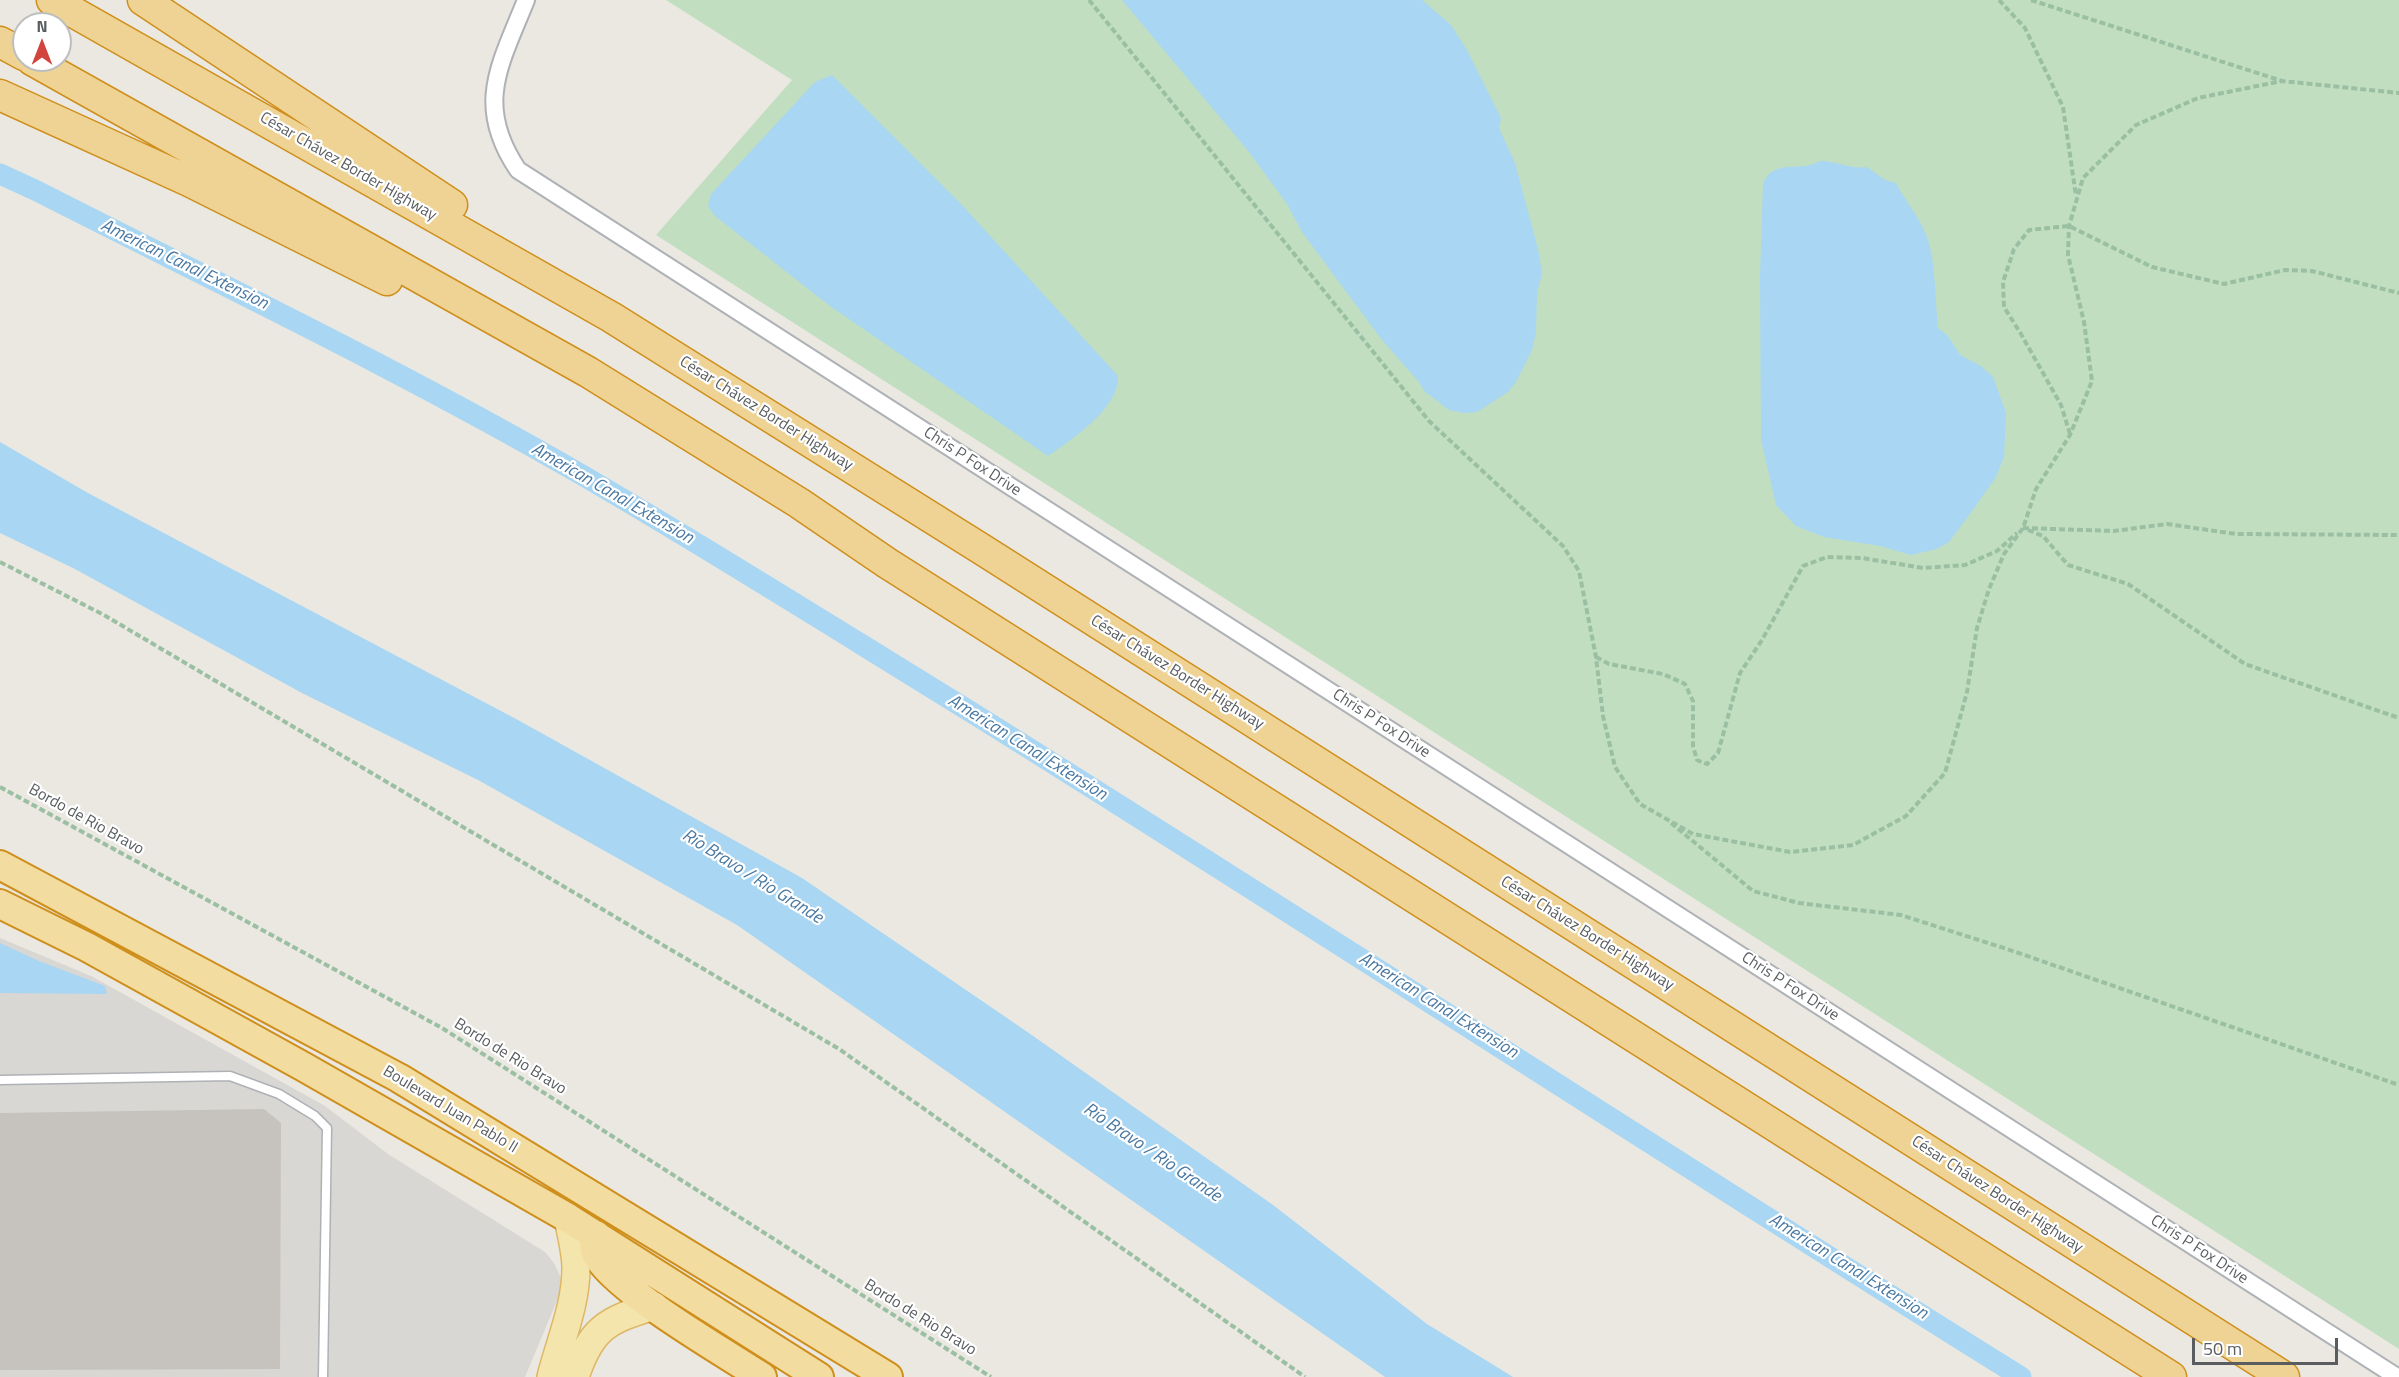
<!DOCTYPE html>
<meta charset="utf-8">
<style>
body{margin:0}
#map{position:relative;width:2399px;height:1377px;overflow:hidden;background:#eae8e1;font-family:"Titillium Web",sans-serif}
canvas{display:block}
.north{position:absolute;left:12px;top:12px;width:60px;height:60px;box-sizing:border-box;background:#fff;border:2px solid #bdbebf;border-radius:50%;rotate:0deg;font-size:16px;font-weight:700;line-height:24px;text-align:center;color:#595d60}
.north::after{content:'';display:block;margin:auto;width:21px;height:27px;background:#d2443f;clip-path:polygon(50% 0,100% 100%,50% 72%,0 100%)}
.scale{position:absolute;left:2192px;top:1338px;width:146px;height:27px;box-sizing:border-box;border:3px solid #595d60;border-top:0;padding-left:8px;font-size:18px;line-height:21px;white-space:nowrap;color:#595d60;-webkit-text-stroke:4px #fff;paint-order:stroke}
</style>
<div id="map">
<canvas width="2399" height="1377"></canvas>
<div class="north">N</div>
<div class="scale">50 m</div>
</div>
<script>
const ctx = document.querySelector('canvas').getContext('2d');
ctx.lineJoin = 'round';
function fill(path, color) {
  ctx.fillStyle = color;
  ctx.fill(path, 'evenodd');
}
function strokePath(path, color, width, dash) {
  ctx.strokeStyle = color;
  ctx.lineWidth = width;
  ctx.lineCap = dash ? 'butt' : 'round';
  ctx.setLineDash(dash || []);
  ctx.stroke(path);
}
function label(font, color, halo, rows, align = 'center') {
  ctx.font = font + ' "Titillium Web",sans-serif';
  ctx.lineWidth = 4.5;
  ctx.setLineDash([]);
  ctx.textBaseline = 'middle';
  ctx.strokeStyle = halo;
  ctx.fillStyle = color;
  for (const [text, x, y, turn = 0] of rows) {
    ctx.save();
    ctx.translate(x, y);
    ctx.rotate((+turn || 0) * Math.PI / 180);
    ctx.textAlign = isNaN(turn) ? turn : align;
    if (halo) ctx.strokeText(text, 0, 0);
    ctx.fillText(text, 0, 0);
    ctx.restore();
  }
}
fill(new Path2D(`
 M0,938L91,976L325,1106L388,1154L545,1252L554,1263L562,1280L559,1296L525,1377H0Z`), '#d9d7d3');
fill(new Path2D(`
 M666,0H2399V1349L656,235L792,80Z`), '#c1dfc0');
fill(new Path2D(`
 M1122,0H1422L1451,25L1467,50L1501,118L1499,128L1515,163L1538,249L1542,274L1537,292L1536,332L1532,350L1516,382L1508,392L1477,412L1464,413L1449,410L1424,391L1419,382L1382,340L1302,232L1287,204L1249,152Z
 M832,75L961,204L1118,376C1119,409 1072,439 1048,456L830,306L715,216L708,206L711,194L815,82Z
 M1820,161C1837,161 1851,170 1867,167L1885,180L1896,183C1906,202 1922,221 1928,240C1936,266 1935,301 1938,328L1948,336L1960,355L1981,366L1993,377L2006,413L2004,457L1996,477L1972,511L1949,542L1937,549L1911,555L1880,546L1824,537L1796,526L1776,505L1761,440L1760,276L1763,183C1772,164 1788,168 1805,166C1810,166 1815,163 1820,161Z
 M0,442L88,493L518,720L802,878L1026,1031L1273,1205L1427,1324L1513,1377H1385L737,925L478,780L302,693L73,568L0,533Z
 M0,943L39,961L105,986L107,994L0,993Z`), '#a8d6f3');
strokePath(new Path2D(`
 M0,174L35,190C218,283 404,372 582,475C716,553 847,636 979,717C1328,935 1672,1160 2021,1377`), '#a8d6f3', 21);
fill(new Path2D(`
 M264,1109L281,1123L280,1369L0,1370V1113Z`), '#c6c3be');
const service = new Path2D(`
 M0,1080L230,1076L279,1094L315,1116L327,1128L323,1377`);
const minor = new Path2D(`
 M526,0C500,65 474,105 518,170L2397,1377`);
const primary = new Path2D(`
 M551,1377C560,1341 576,1306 576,1268C576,1252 571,1234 568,1218
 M575,1377C591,1328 607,1320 654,1306`);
const trunk = new Path2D(`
 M0,865L399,1078L888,1377
 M0,904L87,947L304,1067L568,1218L819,1377
 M596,1235C594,1241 593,1247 596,1253C609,1286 728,1355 762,1377`);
const motorway = new Path2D(`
 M52,0L611,317L983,550L2284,1377
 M143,0L452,205
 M0,42L24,55
 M32,60L588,372L799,503L887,563L2171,1377
 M0,95L189,181L387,280`);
strokePath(service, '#aeb1b5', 11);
strokePath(minor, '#aeb1b5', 20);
strokePath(primary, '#deb766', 30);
strokePath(trunk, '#cf8f1c', 32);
strokePath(motorway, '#cf8f1c', 33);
strokePath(new Path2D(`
 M1089,0L1429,421L1563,546L1579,571L1596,657L1603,716L1615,767L1640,804L1693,834L1790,852L1853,845L1906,816L1945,773L1967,692L1977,628L1989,589L2004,554L2023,528L2036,489L2070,435L2092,381L2084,322L2068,255L2069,226L2083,178L2136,125L2198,98L2282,81L2399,93
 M1999,0L2025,28L2063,107L2076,196
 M2031,0L2282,81
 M2070,434L2061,405L2021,334L2004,307L2003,282L2014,249L2029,230L2069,226L2152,267L2224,284L2285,270L2312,271L2399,293
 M2023,528L2114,531L2167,524L2236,534L2399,535
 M2028,530L2043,536L2068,565L2128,584L2245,664L2399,718
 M0,562L104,615L839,1049L1305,1377
 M1596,657L1609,664L1663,674L1685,684L1693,701V746L1697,760L1707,764L1718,753L1740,673L1762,640L1803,566L1827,557L1862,558L1923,568L1965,565L1997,551L2017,533
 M0,787L442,1028L991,1377
 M1671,823L1753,891L1799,903L1901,915L2007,949L2399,1085`), '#9abfa3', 4, [6, 3]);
strokePath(service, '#fff', 8);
strokePath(minor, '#fff', 16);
strokePath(primary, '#f4e5ac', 27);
strokePath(trunk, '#f2dca0', 28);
strokePath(motorway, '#efd394', 30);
label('16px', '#595d60', '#fff', [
 ["César Chávez Border Highway",348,167,30],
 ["César Chávez Border Highway",766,414,32],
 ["Chris P Fox Drive",972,462,33],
 ["César Chávez Border Highway",1177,673,32],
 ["Chris P Fox Drive",1381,724,33],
 ["Bordo de Rio Bravo",86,820,29],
 ["César Chávez Border Highway",1587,934,32],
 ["Chris P Fox Drive",1790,987,33],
 ["Bordo de Rio Bravo",510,1057,32],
 ["Boulevard Juan Pablo II",450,1110,31],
 ["César Chávez Border Highway",1997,1195,33],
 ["Chris P Fox Drive",2199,1250,33],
 ["Bordo de Rio Bravo",920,1318,32]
]);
label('italic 18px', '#4978a2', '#fff', [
 ["American Canal Extension",184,265,26],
 ["American Canal Extension",612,494,30],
 ["American Canal Extension",1027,748,32],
 ["Río Bravo / Rio Grande",752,877,32],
 ["American Canal Extension",1438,1006,32],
 ["Río Bravo / Rio Grande",1152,1153,34],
 ["American Canal Extension",1848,1267,32]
]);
</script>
